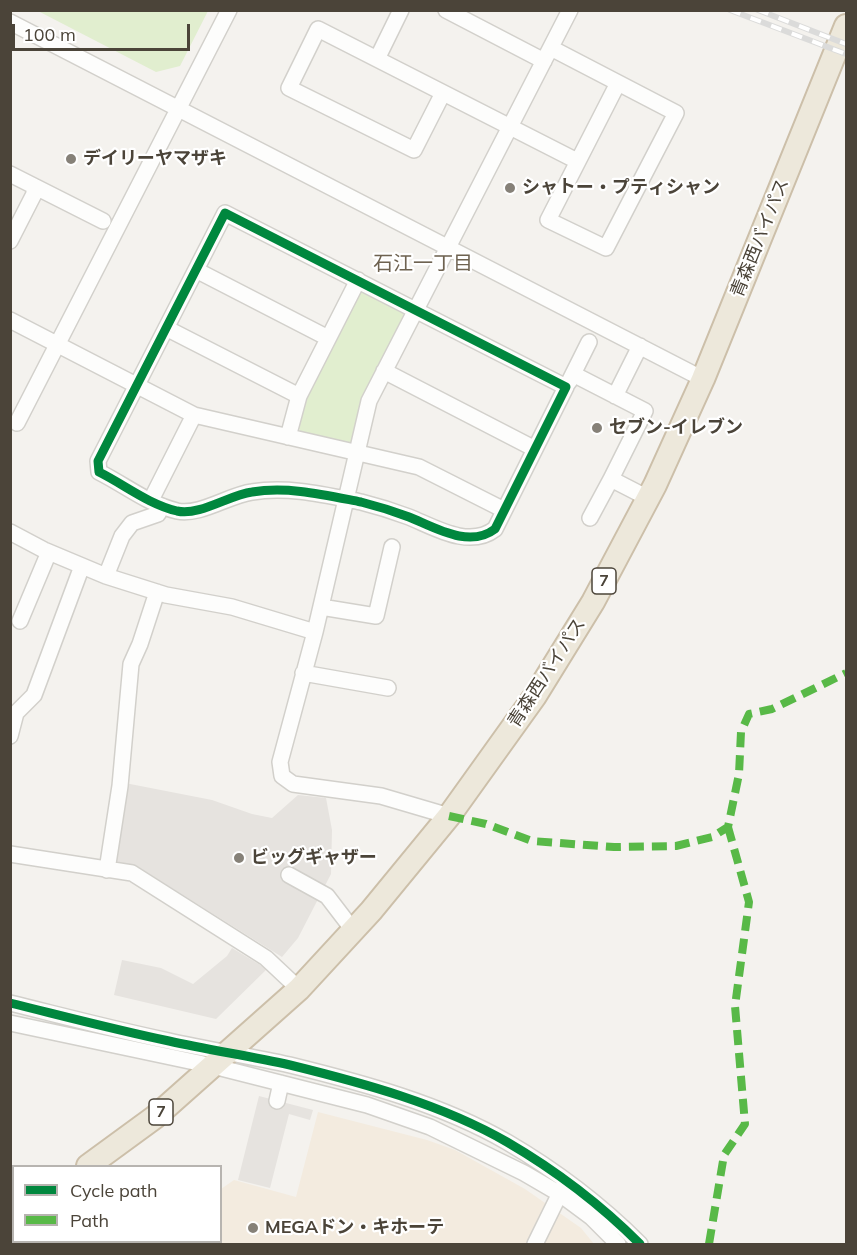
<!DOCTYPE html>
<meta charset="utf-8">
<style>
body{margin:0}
#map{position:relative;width:857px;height:1255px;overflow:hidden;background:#f4f2ee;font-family:Mulish,sans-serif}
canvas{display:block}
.frame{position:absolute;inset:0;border:12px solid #4b4439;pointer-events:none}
.legend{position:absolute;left:12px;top:1165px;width:210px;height:78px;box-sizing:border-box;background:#fff;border:2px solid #b7b4b0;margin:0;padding:8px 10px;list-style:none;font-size:18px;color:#4b4439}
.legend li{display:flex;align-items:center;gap:12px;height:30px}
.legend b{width:30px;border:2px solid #b7b4b0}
.scale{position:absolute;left:12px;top:24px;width:178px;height:27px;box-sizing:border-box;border:3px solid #4b4439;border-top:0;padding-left:8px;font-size:18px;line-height:21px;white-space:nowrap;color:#4b4439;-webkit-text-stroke:4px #fff;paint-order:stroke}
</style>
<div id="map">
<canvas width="857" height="1255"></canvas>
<div class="frame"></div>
<ul class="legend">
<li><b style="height:8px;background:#00873e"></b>Cycle path</li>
<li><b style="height:8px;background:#58b947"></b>Path</li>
</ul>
<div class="scale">100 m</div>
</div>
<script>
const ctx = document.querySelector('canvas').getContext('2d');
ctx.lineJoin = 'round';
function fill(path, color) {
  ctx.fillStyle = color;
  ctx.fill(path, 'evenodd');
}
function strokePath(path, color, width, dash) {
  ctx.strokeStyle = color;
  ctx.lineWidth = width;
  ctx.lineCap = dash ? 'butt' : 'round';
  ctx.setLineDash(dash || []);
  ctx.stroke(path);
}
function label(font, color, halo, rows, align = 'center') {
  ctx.font = font + ' Mulish,"Noto Sans JP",sans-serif';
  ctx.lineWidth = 4.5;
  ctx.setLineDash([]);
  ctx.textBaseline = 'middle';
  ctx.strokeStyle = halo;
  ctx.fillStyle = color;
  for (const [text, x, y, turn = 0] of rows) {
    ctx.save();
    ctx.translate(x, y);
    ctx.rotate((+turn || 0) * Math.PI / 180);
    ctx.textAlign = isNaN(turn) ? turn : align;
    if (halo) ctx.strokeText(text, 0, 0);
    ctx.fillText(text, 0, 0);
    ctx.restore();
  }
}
fill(new Path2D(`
 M318,1112L427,1140L455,1150L525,1189L581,1228L594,1244H83L81,1242H220L221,1189L234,1180L296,1197Z`), '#f3ebdf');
fill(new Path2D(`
 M38,11H208L180,66L156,72Z
 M365,291L402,308L405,319L354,441L347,444L302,435L298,426L303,399L357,294Z`), '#e1eecf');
fill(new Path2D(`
 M125,783L212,800L252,814L272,818L298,795L326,798L332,830L331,874L298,938L282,957L135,865L112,863Z
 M232,948L267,969L216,1019L114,995L122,960L161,968L193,984L227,956Z
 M259,1096L313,1110L310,1120L289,1114L270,1188L238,1180Z`), '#e6e3df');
const minor = new Path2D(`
 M446,10L544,61
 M10,22L703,379
 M551,48L676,113L606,248L548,220L618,83
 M377,59L401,10
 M443,93L414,150L289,88L318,29L577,161
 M10,174L103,221
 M225,213L566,387L495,529C469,549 434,527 409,517C393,511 377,506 361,502C325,495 288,486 252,492C229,495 200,516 177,511C148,504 125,485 99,472L98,461Z
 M10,241L34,194V186
 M196,270L328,338
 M10,320L194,415L419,467L504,510
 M166,328L299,396
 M384,371L535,449
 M573,374L645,411L611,479L648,498
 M569,382L589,342
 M615,396L640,346
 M17,423L229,10
 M288,437L299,396L358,280
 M151,500L194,415
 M590,518L611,479
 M10,532L44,550L106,576L166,595L232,607L315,632L280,762L282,776L293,784L381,796L449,816
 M106,576L122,536L132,523L158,514L162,506
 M321,607L376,616L392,547
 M20,621L49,552
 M315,632L369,401L570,10
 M303,673L388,688
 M10,736L16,713L34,695L82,566
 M10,854L132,873L266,958L299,989
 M107,870L120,786L131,664L140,644L157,592
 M289,875L327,896L353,930
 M10,1003C63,1016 116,1030 169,1041C209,1050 250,1056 290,1065C363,1083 441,1104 507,1142C555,1170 602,1206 640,1244
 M10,1023L213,1066L367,1105L430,1127L524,1173L560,1194L591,1217L618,1244
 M277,1101L281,1083
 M535,1244L563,1187`);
const highway = new Path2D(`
 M88,1166L155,1117L299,989L371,911L449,816L535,696L593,602L655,485L703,379L846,26
 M10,1220L14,1218`);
strokePath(minor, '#d2d0cb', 18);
strokePath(highway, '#ccbfa9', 26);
strokePath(minor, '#fdfdfc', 15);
strokePath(highway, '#ede8db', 22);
const rail = new Path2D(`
 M730,10L846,54
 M758,10L846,44`);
strokePath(rail, '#dbdbda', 6);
strokePath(rail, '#fff', 4, [11]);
strokePath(new Path2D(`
 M449,816L486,824L532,841L614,847L676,846L712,837L728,827L739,774L741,732L749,714L772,709L846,673
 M709,1244L724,1155L745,1124L735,1006L749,902L728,827`), '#58b947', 8, [15, 8]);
strokePath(new Path2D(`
 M225,213L566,387L495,529C469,549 434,527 409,517C393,511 377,506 361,502C325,495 288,486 252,492C229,495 200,516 177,511C148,504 125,485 99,472L98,461Z
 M10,1003C63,1016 116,1030 169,1041C209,1050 250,1056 290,1065C363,1083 441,1104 507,1142C555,1170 602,1206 640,1244`), '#00873e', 9);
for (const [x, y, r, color] of [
 [71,159,6,"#868178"],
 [510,188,6,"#868178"],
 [597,428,6,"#868178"],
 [239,858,6,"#868178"],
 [253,1228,6,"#868178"]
]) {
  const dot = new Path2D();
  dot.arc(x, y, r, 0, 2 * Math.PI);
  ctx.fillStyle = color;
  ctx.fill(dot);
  strokePath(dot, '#fff', 2);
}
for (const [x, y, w] of [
 [604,581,24],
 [161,1112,24]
]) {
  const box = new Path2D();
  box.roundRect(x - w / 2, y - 13, w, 26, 4.5);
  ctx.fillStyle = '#fff';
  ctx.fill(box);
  strokePath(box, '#4b4439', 1.5);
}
label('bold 16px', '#4b4439', null, [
 ["7",604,581],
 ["7",161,1112]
]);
label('bold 18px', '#4b4439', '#fff', [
 ["デイリーヤマザキ",83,159],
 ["シャトー・プティシャン",522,188],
 ["セブン-イレブン",609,428],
 ["ビッグギャザー",251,858],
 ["MEGAドン・キホーテ",265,1228]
], 'left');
label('18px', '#4b4439', '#fff', [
 ["青森西バイパス",760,238,-68],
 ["青森西バイパス",547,673,-57]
]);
label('20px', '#6e6250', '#fff', [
 ["石江一丁目",423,264]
]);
</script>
